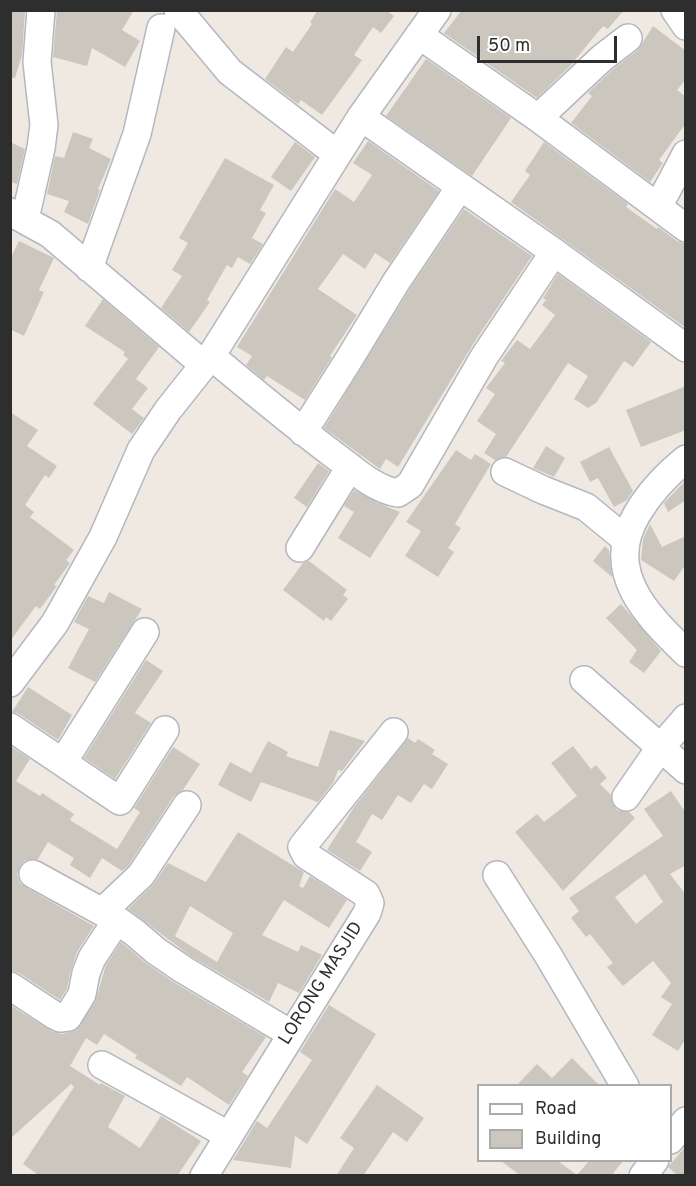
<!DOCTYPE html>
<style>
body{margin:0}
#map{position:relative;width:696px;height:1186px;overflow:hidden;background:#efe9e1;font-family:Overpass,sans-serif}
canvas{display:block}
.frame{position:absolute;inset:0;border:12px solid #2e2e2e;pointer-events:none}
.legend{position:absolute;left:477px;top:1084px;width:195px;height:78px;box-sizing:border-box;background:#fff;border:2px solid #ababab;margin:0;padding:8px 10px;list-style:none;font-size:18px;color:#2e2e2e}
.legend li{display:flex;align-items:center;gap:12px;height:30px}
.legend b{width:30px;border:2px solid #ababab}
.scale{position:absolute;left:477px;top:36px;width:140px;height:27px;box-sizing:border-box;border:3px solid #2e2e2e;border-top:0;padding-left:8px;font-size:18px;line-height:21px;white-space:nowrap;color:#2e2e2e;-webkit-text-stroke:4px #fff;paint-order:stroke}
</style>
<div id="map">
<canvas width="696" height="1186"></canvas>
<div class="frame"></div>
<ul class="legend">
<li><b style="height:8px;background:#fff"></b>Road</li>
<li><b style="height:16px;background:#cbc7bf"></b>Building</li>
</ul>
<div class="scale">50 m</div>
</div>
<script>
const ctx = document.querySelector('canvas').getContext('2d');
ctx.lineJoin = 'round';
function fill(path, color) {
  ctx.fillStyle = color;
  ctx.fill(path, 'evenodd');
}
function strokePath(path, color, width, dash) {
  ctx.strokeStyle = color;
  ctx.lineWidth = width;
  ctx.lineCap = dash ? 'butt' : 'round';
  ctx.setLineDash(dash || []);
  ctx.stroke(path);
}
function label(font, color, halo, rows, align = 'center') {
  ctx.font = font + ' Overpass,sans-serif';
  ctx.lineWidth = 4.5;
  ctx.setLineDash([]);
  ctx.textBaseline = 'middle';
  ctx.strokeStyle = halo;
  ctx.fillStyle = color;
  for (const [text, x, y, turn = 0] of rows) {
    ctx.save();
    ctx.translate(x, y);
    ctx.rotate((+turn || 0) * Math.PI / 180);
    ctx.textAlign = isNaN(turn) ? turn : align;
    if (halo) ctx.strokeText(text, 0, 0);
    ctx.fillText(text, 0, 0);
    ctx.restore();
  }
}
fill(new Path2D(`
 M10,10H25L22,55L15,78H10Z
 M57,10H134L122,30L140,41L125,67L92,48L87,66L53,57Z
 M318,10H386L394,16L381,33L373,27L354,55L362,60L322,115L301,100L298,104L265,79L286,47L293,52L312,24L310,22Z
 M462,10H624L608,29L603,26L570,66L537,98L444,33Z
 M653,26L686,51V79L677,90L686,97V123L659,160L663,163L650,182L571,123L592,96L588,93L612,70L638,50Z
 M426,59L511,118L472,176L386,116Z
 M73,132L93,139L89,148L111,159L98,189L100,190L88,224L64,212L69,201L47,194L55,156L64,158Z
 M368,141L439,191L390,263L375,253L365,269L343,254L318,289L357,315L330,356L332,357L305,400L267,376L264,380L246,365L252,356L237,347L335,189L354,202L372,175L353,163Z
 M10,142L25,149L17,184L10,182Z
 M295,142L315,157L291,191L271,177Z
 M544,142L628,204L626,207L657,229L658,227L677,241L686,244V328L511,202L530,175L525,171Z
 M225,158L274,185L260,210L266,213L252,238L263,244L250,264L238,257L232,268L227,265L207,300L210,302L189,332L161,308L182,276L172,270L188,243L179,238Z
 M464,209L532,256L475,341L398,467L386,459L380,469L324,428L409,290Z
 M19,241L54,258L39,290L44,292L24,336L10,329V259Z
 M558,274L651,342L633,367L624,361L596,403L588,408L574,399L588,376L568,363L506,457L495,460L484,453L496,434L477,421L495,394L486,388L505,363L501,361L517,340L530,349L555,315L542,305L546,300L543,298Z
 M103,299L159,347L136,379L148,388L132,409L144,418L132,434L93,404L128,359L123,355L125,352L85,326Z
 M686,386V430L641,447L626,410Z
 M10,412L38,430L27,446L57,466L49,478L45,475L25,505L34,512L30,517L74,550L66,560L70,563L54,585L57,586L40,609L36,606L10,641Z
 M546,446L565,458L554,477L533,468Z
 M609,447L633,491L627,500L614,507L598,478L590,482L580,462Z
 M456,450L471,460L475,454L491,464L455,524L461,528L448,548L454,552L438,577L405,556L421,531L406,522Z
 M318,463L329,471L307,507L294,498Z
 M686,480V500L668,512L664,503Z
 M354,490L375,502L400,512L370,558L338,538L354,512L344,506Z
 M650,524L662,547L686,536V564L674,581L641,560L643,539Z
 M605,546L609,550L612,577L593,561Z
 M309,561L347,590L343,595L348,599L331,621L326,617L324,621L283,590L303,563Z
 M109,592L142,609L95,682L68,668L89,629L74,622L88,596L104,603Z
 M621,604L661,651L644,673L629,662L637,650L606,618Z
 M146,660L163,671L135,713L151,723L115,779L84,758Z
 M28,687L72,715L58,740L19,714L12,712Z
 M330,730L365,741L342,771L338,770L333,783L318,802L261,782L251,802L218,785L230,762L251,773L268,741L288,752L286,756L318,767Z
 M408,738L415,743L418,739L435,750L432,754L448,764L432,789L424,784L411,803L398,795L382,820L372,814L356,842L372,852L360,871L327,850L354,807Z
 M10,746L30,759L16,781L40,796L42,793L74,814L70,820L117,849L140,812L134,808L173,747L200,764L183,790L174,796L129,865L122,871L102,858L90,878L70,865L74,858L48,842L38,859L25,860L20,866L17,875L20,883L25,887L94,926L77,952L71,970L67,988L60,1000L19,973L10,970Z
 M573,746L591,769L596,765L607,778L600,784L611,795L612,803L617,810L629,812L635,818L563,891L515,832L537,814L544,822L577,796L551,763Z
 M671,791L686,813V865L670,874L686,895V1038L678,1051L652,1035L672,1004L661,997L671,983L653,961L623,986L607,967L613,963L590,934L586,937L571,918L579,911L569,898L663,836L644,809ZM645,874L663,902L636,924L615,897Z
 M238,832L304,872L299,886L303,888L310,876L347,900L329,928L284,900L262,935L298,952L301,945L322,955L299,993L278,983L269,1002L192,957L128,909L152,886L168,863L206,882ZM190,906L233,933L217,962L175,936Z
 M121,942L147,964L175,983L266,1037L242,1072L248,1076L229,1105L187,1077L181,1086L135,1058L137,1055L104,1034L97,1045L86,1038L70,1066L100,1085L101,1083L125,1096L108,1127L140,1148L161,1116L201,1141L177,1176H40L23,1164L74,1087L71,1084L10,1139V1005L53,1032L62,1034L76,1030L95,1002L106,965Z
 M329,1005L376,1034L307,1144L295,1136L291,1168L233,1160L257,1121L267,1128L312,1060L300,1052Z
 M572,1058L600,1086H516L537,1064L552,1078Z
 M377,1085L424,1118L407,1142L393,1132L363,1176H336L354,1148L340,1138Z
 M686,1146V1176H678L668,1167Z
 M501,1161H558L577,1175L589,1161H623L611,1176H521Z`), '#cbc7bf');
const minor = new Path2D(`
 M178,10L230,72L337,154
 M675,10L686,26
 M419,35L538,118L686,228
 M361,117L554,252L686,348
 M538,118L602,58L628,38
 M658,207L686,154
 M10,212L50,234L204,365
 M25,219L41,148L44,125L37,62L41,10
 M89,268L137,134L161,28
 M211,356C253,391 295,426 338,458C355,471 376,490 398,493L410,485L484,357L554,252
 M303,432L348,361L396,282L460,187
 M686,459C666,475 650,492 637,514C603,572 646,614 686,653
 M505,472L543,490L586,507L625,539
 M300,548L350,467
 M584,680L686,770
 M10,683L55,623L103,537L141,450L168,410L211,356L361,117L437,10
 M10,727L120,801L165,730
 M63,762L145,632
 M626,797L660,748L686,718
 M33,874L117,920L135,933L156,951L184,970L291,1034
 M497,875L548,955L625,1086
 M102,912L141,875L187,805
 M10,986L54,1015L60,1018L68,1017L82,994L86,973L92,958L117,920
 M102,1065L228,1135
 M670,1140L686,1121
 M204,1176L367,913L370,903L366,894L306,855L302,847L394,732
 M643,1176L655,1160`);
strokePath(minor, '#b4b7c1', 30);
strokePath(minor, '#fff', 27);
label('18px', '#2e2e2e', '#fff', [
 ["LORONG MASJID",322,984,-58]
]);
</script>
